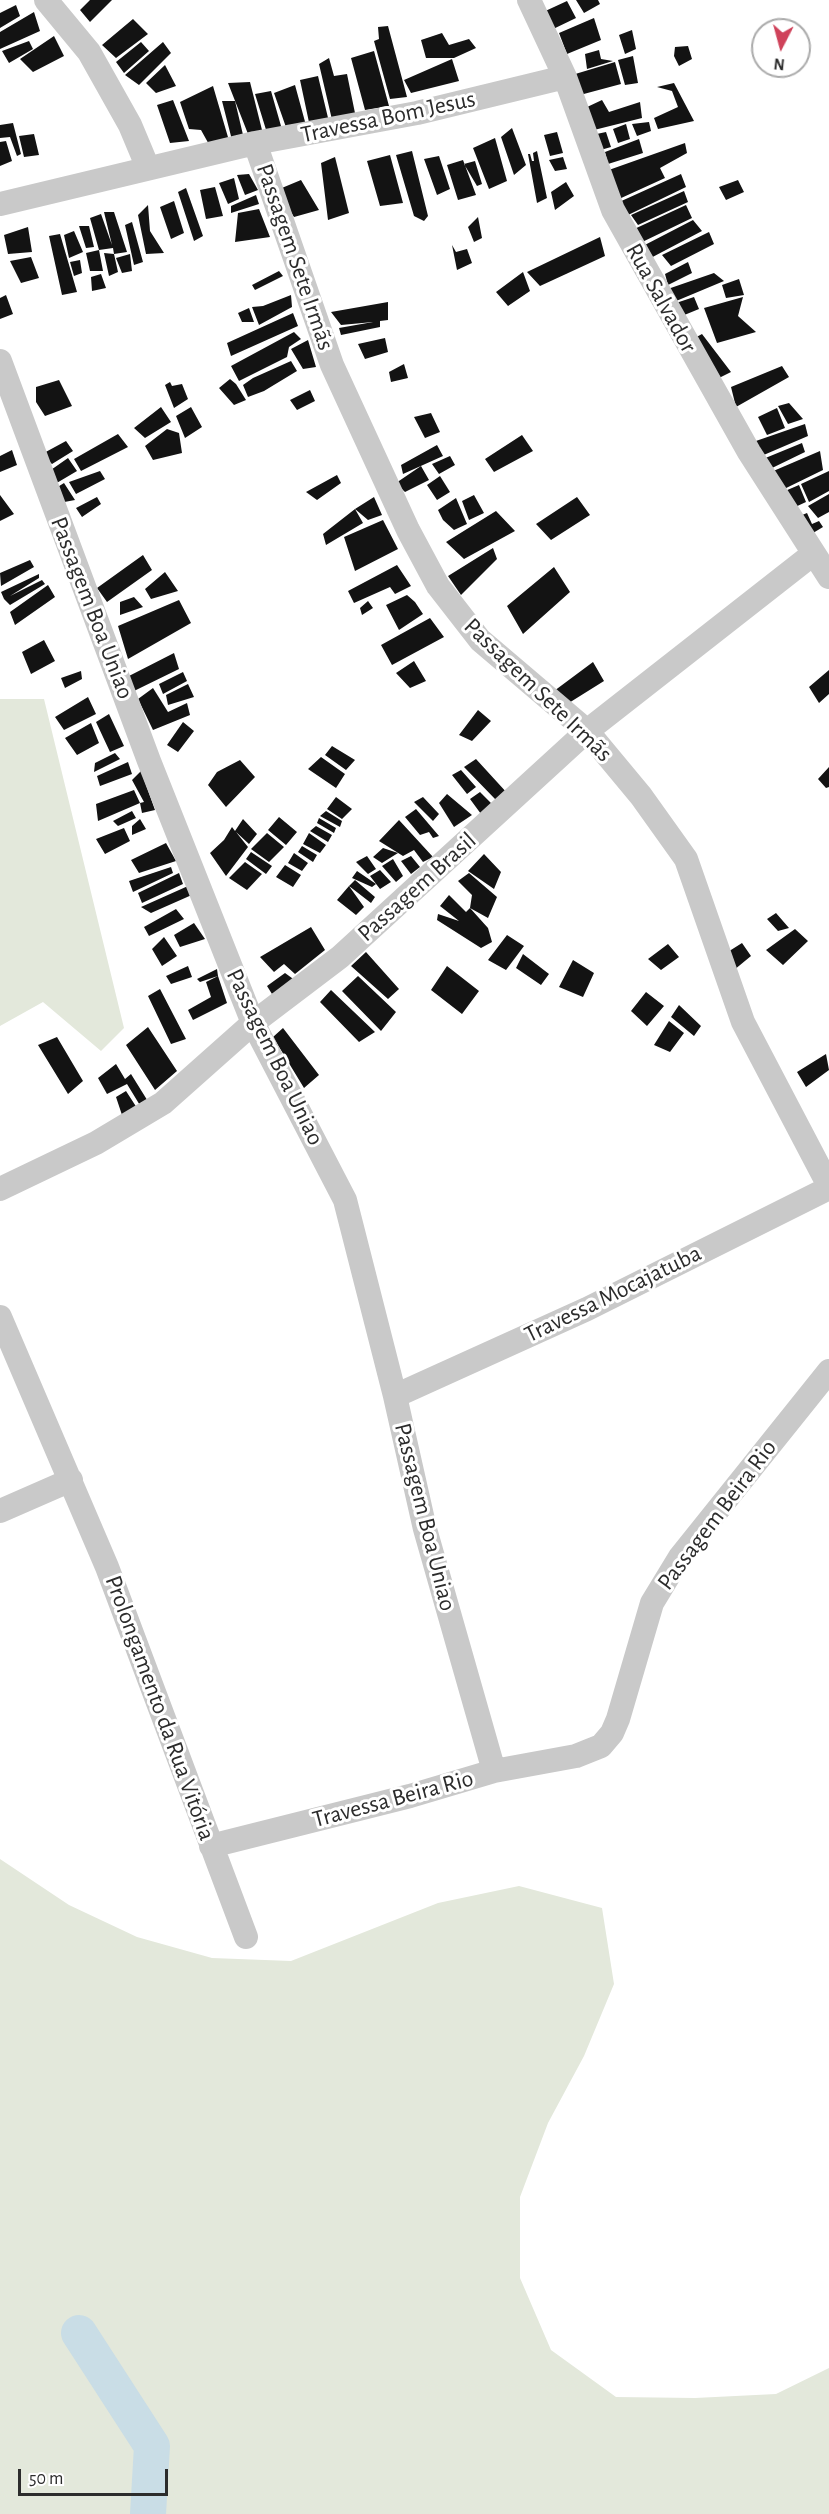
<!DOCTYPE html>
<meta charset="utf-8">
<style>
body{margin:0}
#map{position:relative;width:829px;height:2514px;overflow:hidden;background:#fff;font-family:"Alegreya Sans",sans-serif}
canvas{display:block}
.north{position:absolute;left:751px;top:18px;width:60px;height:60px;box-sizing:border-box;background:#fff;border:2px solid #ababab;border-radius:50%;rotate:186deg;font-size:16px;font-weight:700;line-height:24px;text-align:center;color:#2c2c2c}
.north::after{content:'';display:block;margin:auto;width:21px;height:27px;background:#cf425a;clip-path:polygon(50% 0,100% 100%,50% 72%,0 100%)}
.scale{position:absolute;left:18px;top:2469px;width:150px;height:27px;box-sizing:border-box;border:3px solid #2c2c2c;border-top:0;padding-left:8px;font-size:18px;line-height:21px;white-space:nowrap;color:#2c2c2c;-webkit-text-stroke:4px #fff;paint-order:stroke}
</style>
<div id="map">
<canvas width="829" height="2514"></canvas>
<div class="north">N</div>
<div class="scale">50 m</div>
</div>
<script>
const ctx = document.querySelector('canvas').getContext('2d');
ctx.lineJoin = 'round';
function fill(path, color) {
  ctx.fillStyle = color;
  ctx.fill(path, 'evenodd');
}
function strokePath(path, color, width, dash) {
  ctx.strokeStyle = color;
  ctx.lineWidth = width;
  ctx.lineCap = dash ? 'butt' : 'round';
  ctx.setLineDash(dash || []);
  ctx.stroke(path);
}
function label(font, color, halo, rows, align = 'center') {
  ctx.font = font + ' "Alegreya Sans",sans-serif';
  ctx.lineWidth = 6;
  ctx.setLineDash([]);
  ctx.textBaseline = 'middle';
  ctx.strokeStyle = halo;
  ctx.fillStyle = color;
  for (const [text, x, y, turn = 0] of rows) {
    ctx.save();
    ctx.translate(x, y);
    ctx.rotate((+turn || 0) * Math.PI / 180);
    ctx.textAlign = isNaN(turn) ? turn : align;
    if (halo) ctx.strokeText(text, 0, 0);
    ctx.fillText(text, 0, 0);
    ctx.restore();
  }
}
fill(new Path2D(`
 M0,699H44L124,1028L101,1051L43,1002L0,1026Z
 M0,1859L69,1905L137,1937L212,1958L291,1961L438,1903L519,1886L602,1908L614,1984L584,2056L548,2123L520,2197V2278L551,2350L616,2397L695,2398L776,2394L829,2368V2514H0Z`), '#e3e8db');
strokePath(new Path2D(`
 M79,2333L152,2446L148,2514`), '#c9dde6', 36);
fill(new Path2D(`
 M90,0H112L90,22L80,10Z
 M576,0H598L600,4L584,13Z
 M567,1L576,18L549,31L541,13Z
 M16,5L20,16L0,28V13Z
 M34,12L40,31L0,49V32Z
 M594,18L601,40L567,54L559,33Z
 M133,19L148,34L116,58L102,45Z
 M388,26L407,97L390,99L374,41L379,39L378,27Z
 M632,30L636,49L625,54L619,35Z
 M442,33L449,45L469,39L476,48L454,58H426L421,40Z
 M54,36L64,56L33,72L20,59Z
 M29,41L33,49L9,63L2,51Z
 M141,42L149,51L124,73L116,62Z
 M163,42L171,53L139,85L125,75Z
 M688,46L692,59L679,66L674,56L675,47Z
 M599,50L601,59L613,61L587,69L585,54Z
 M374,51L389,106L365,110L351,58Z
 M633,56L638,83L625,85L618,60Z
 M329,58L334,76L347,74L356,118L333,124L319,64Z
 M452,59L459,81L411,93L404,80Z
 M615,62L621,84L580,95L572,75Z
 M165,65L176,86L156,93L146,83Z
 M318,76L329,122L310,127L300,80Z
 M250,82L264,138L250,139L228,83Z
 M674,83L694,121L658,129L654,118L678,107L672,91L657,87Z
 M295,85L307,129L288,133L274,93Z
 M213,86L230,144L211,148L201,130L189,129L180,102Z
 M271,91L283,133H267L255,94Z
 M173,100L189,141L170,143L157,105Z
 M602,100L609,112L640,102L642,118L594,130L585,108Z
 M222,101H235L244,139L233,144Z
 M649,122L651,131L637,136L632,124Z
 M13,123L21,154L17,156L10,137L0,138V125Z
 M626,124L630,139L618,143L613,129Z
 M512,128L526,165L514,175L501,137Z
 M557,132L563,153L550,156L544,135Z
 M606,132L611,147L597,151L592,135Z
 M34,134L39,155L24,157L19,136Z
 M495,138L507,181L489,189L473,148Z
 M639,139L643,153L608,164L605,152Z
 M6,141L12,161L0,166V142Z
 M685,143L687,153L660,168L665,178L619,199L606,171Z
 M412,151L428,216L424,221L414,216L396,155Z
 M537,151L547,198L537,203L528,154H530L532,161H534L533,153Z
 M390,155L403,203L380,206L367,161Z
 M439,156L450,189L437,195L424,159Z
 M335,157L349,213L328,220L321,163Z
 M563,157L567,169L555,171L549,160Z
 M463,160L476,195L458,200L447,165Z
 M475,161L482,184L477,186L464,164Z
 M249,174L258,190L245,195L237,175Z
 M681,174L686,187L626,216L617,203Z
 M234,178L239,199L228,204L219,183Z
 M301,180L319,210L294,217L277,190Z
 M738,180L744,192L726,200L719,187Z
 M566,182L574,196L555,210L551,192Z
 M215,187L223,216L206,219L200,190Z
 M186,188L203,236L194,241L178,192Z
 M684,191L688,202L638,225L631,215Z
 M256,195L259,204L231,213V206Z
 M174,201L184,233L171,239L160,207Z
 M148,205L150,231L164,253L146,254L138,215Z
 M686,205L692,218L636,245L630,231Z
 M259,209L270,237L235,242L238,213Z
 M104,212H114L127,252L114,254L113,248L99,250L90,218L101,214L112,245Z
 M478,217L482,238L474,242L468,227Z
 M693,220L702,231L645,261L639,248Z
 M132,222L143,262L134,265L125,225Z
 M79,226H89L94,247L86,248Z
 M28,227L32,252L8,254L4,235Z
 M74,231L83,252L69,258L64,235Z
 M709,232L714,244L671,266L662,255Z
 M60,234L77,292L62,295L49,236Z
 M600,237L605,256L540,286L527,272Z
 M452,245L456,252L467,249L472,263L457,270Z
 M99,250L103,271H90L86,253Z
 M104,253L114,254L118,272L109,276Z
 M130,254L132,271L122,273L116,258Z
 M31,257L39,278L21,283L10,261Z
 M80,260L82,273L74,276L70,262Z
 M688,262L692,273L668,285L665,274Z
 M279,271L283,276L255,290L252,285Z
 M523,272L530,291L508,306L496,292Z
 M714,273L724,281L669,304L662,291Z
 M101,274L106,288L92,291L91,277Z
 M739,279L744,295L726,298L722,285Z
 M6,295L13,314L0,319V298Z
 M291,295L292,307L259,325L252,307L263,306Z
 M694,297L699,309L677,318L673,304Z
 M743,297L738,316L756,332L717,343L704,308Z
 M388,302V320L380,321V327L341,335L339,328L373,322L341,325L331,312Z
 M249,308L254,322H242L238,313Z
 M293,313L298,326L231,356L227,343Z
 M294,332L301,339L289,347L287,357L239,381L231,366Z
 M702,334L731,372L715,380L691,340Z
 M385,338L388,352L365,359L358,344Z
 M308,340L316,367L303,369L291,349Z
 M291,361L297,371L264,391L248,397L243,385L253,378Z
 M404,364L408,378L391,382L389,372Z
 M782,366L789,377L736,407L731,387Z
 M230,379L236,384L246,400L234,405L219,388Z
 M59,380L72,406L45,416L36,402V387Z
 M170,382L172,386L182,384L188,399L174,408L165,385Z
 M310,390L315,401L297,410L290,400Z
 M789,403L803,419L788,424L778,406Z
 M161,407L171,422L145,438L134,428Z
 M191,407L202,427L185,438L176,416Z
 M777,408L785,428L767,435L758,417Z
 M431,413L440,432L425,438L414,417Z
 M805,424L808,436L759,457L753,442Z
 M167,429L179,433L182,453L153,460L145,446Z
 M118,434L128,447L81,471L74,459Z
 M522,435L533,451L494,472L485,459Z
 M66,441L73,451L52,464L42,454Z
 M802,443L805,452L770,469L763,459Z
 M437,445L443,456L403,474L401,465Z
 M12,450L17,465L0,472V456Z
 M820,451L823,470L780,491L771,472Z
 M450,456L455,465L439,474L432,464Z
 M68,458L77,471L55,484L48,472Z
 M421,466L429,480L405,492L396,483Z
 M100,471L105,479L76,494L69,482Z
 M829,471V491L809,502L801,484Z
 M337,475L341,483L317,500L306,492Z
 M440,476L450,492L437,500L427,485Z
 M64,483L75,500L59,503L48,493Z
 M799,485L806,502L793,508L785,491Z
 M829,494V512L818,518L808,506Z
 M0,495L14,514L0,521Z
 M474,495L484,513L469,520L462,501Z
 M97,497L101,504L82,517L76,508Z
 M374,497L382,515L368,520L355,509Z
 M577,497L590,515L551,540L536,524Z
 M456,498L467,524L454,530L443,520L438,510Z
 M355,509L363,523L326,545L323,534Z
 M496,511L515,531L464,559L446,542Z
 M807,513L812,524L819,521L823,527L808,536L795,518Z
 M383,520L398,549L355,571L344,537Z
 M493,548L497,559L461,595L448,576Z
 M143,555L152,570L107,602L97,588Z
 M30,560L34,567L1,586L0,573Z
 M397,565L411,586L395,594L390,587L354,603L348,591Z
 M554,567L570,592L523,634L507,606Z
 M165,572L178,591L151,599L145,589Z
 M39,574V578L10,596L42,580L45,584L10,605L4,599L1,592Z
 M48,585L55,597L15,625L10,612Z
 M407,595L415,602L423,614L399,630L386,605Z
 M134,597L143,607L120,615V602Z
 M179,600L191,623L128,659L118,626Z
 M368,601L373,608L362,615L360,608Z
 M430,618L444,637L392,665L381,645Z
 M44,640L55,661L31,674L22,652Z
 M174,653L179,669L134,691L127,677Z
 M414,661L426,681L410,688L396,673Z
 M593,662L604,681L564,706L550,694Z
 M829,670V694L819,703L809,687Z
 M81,671L82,679L65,688L61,678Z
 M183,672L187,681L163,694L159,684Z
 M188,684L194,697L168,705L166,695Z
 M153,688L168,712L187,703L190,715L153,730L138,699Z
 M88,697L96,714L64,730L55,717Z
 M478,710L491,721L472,741L459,735Z
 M109,714L124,746L110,752L96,722Z
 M183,722L194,731L178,752L167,745Z
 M91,723L99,743L77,755L65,738Z
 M332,746L355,760L346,770L325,755Z
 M115,753L120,759L94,772L95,763Z
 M321,757L345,774L336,788L308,769Z
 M476,759L508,794L496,800L464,767Z
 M240,760L255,777L226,807L208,785L217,772Z
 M128,762L132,774L100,786L97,776Z
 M829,767V787L826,788L818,779Z
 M461,770L476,787L467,794L452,775Z
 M141,771L155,810L142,813L140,803L144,802L132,780Z
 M134,790L140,803L98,821L96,804Z
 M480,792L494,806L481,814L470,799Z
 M447,794L472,815L454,827L439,803Z
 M336,797L352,809L342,819L327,809Z
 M423,797L439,814L433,821L414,802Z
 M416,809L439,836L433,838L429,832L420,835L405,817Z
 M132,811L136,818L118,826L113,821Z
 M326,811L342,821L340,827L320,816Z
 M279,817L297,832L286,845L268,830Z
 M319,818L336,828L334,833L317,823Z
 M140,819L146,829L132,835V826Z
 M243,819L257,834L249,844L236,832L248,847L226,876L210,853L224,840L232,827L235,831Z
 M399,820L433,857L423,862L414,850L403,856L379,841Z
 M316,826L332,835L328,842L310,831Z
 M124,828L130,841L105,854L96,839Z
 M267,833L284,847L269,862L251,849Z
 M309,833L326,845L320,853L303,844Z
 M166,843L176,861L139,873L131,860Z
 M302,846L317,855L313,862L298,852Z
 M383,848L398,853L382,863L373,857Z
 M251,852L272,866L266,874L246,859Z
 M294,853L308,863L302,871L288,863Z
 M484,854L501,872L494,889L468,871Z
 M367,856L376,869L368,874L356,862Z
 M411,856L420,867L411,874L401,861Z
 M393,859L403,876L396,882L382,866Z
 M245,862L262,874L247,890L229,878Z
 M285,865L301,875L293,887L276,877Z
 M171,867L173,873L133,892L129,881Z
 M380,870L391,882L380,889L370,876Z
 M357,871L376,884L372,887L352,878Z
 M179,873L183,884L142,903L138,893Z
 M469,873L497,897L488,918L470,908L472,895L458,881Z
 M355,880L375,897L371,903L349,886Z
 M188,886L194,894L151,913L141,907Z
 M349,886L364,907L356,915L337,900Z
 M449,895L466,912L470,908L488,928L492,942L481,948L437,920L438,914L459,921L440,906Z
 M176,909L184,919L149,936L144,927Z
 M776,913L789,928L778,931L767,919Z
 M194,923L205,939L180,947L174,935Z
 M311,927L325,950L295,974L284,964L274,972L260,957Z
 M795,929L808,941L783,965L766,950Z
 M507,935L524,946L506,970L488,960Z
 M164,937L177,956L162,966L152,949Z
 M742,943L751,956L734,970L723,955Z
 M668,944L679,957L661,970L648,959Z
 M366,952L399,989L388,999L351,966Z
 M523,954L549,974L541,985L516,968Z
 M573,960L594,973L583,997L559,987Z
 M188,966L192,977L171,984L166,976Z
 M447,966L479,991L462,1014L431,990Z
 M217,969L218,976L200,982L197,979Z
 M285,973L296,981L272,994L267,986Z
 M218,976L227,1003L193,1020L188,1010L211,997L206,982Z
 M358,976L396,1012L381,1031L342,991Z
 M160,989L186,1039L171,1044L148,996Z
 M331,990L375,1032L359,1042L320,1002Z
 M646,992L664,1006L647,1026L631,1011Z
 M679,1005L701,1026L694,1036L671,1017Z
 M669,1021L684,1033L670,1052L654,1045Z
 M148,1027L177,1071L155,1090L126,1045Z
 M283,1028L319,1075L304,1088L273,1037Z
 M57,1037L83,1081L68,1094L38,1045Z
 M826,1054L829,1070L806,1087L797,1072Z
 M116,1064L125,1079L131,1074L149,1103L141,1107L127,1084L107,1094L98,1078Z
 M126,1091L137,1108L122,1115L116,1097Z`), '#131313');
strokePath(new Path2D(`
 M46,0L89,52L130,125L148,168
 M529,0L565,77L613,210L749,452L829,577
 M255,143L332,365L408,530L438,586L480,640L587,731L641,796L686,859L743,1022L829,1186
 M0,204L255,143L417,113L565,77
 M0,361L149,761L253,1023L345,1200L395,1396L425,1529L494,1771
 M0,1189L96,1143L163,1103L253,1023L340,957L587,731L813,554
 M0,1317L107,1567L246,1937
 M395,1396L587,1309L829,1188
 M0,1511L71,1480
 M211,1846L410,1796L494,1771L576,1756L601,1746L612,1733L618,1719L652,1603L680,1557L829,1371`), '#c9c9c9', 24);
label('24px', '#2c2c2c', '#fff', [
 ["Travessa Bom Jesus",388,117,-12],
 ["Passagem Sete Irmãs",295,257,71],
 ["Rua Salvador",661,298,61],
 ["Passagem Boa Uniao",92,608,69],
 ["Passagem Sete Irmãs",538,690,44],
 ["Passagem Brasil",417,887,-42],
 ["Passagem Boa Uniao",275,1057,64],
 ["Travessa Mocajatuba",613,1294,-26],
 ["Passagem Beira Rio",717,1515,-53],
 ["Passagem Boa Uniao",425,1517,76],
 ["Prolongamento da Rua Vitória",160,1708,70],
 ["Travessa Beira Rio",393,1799,-15]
]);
</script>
